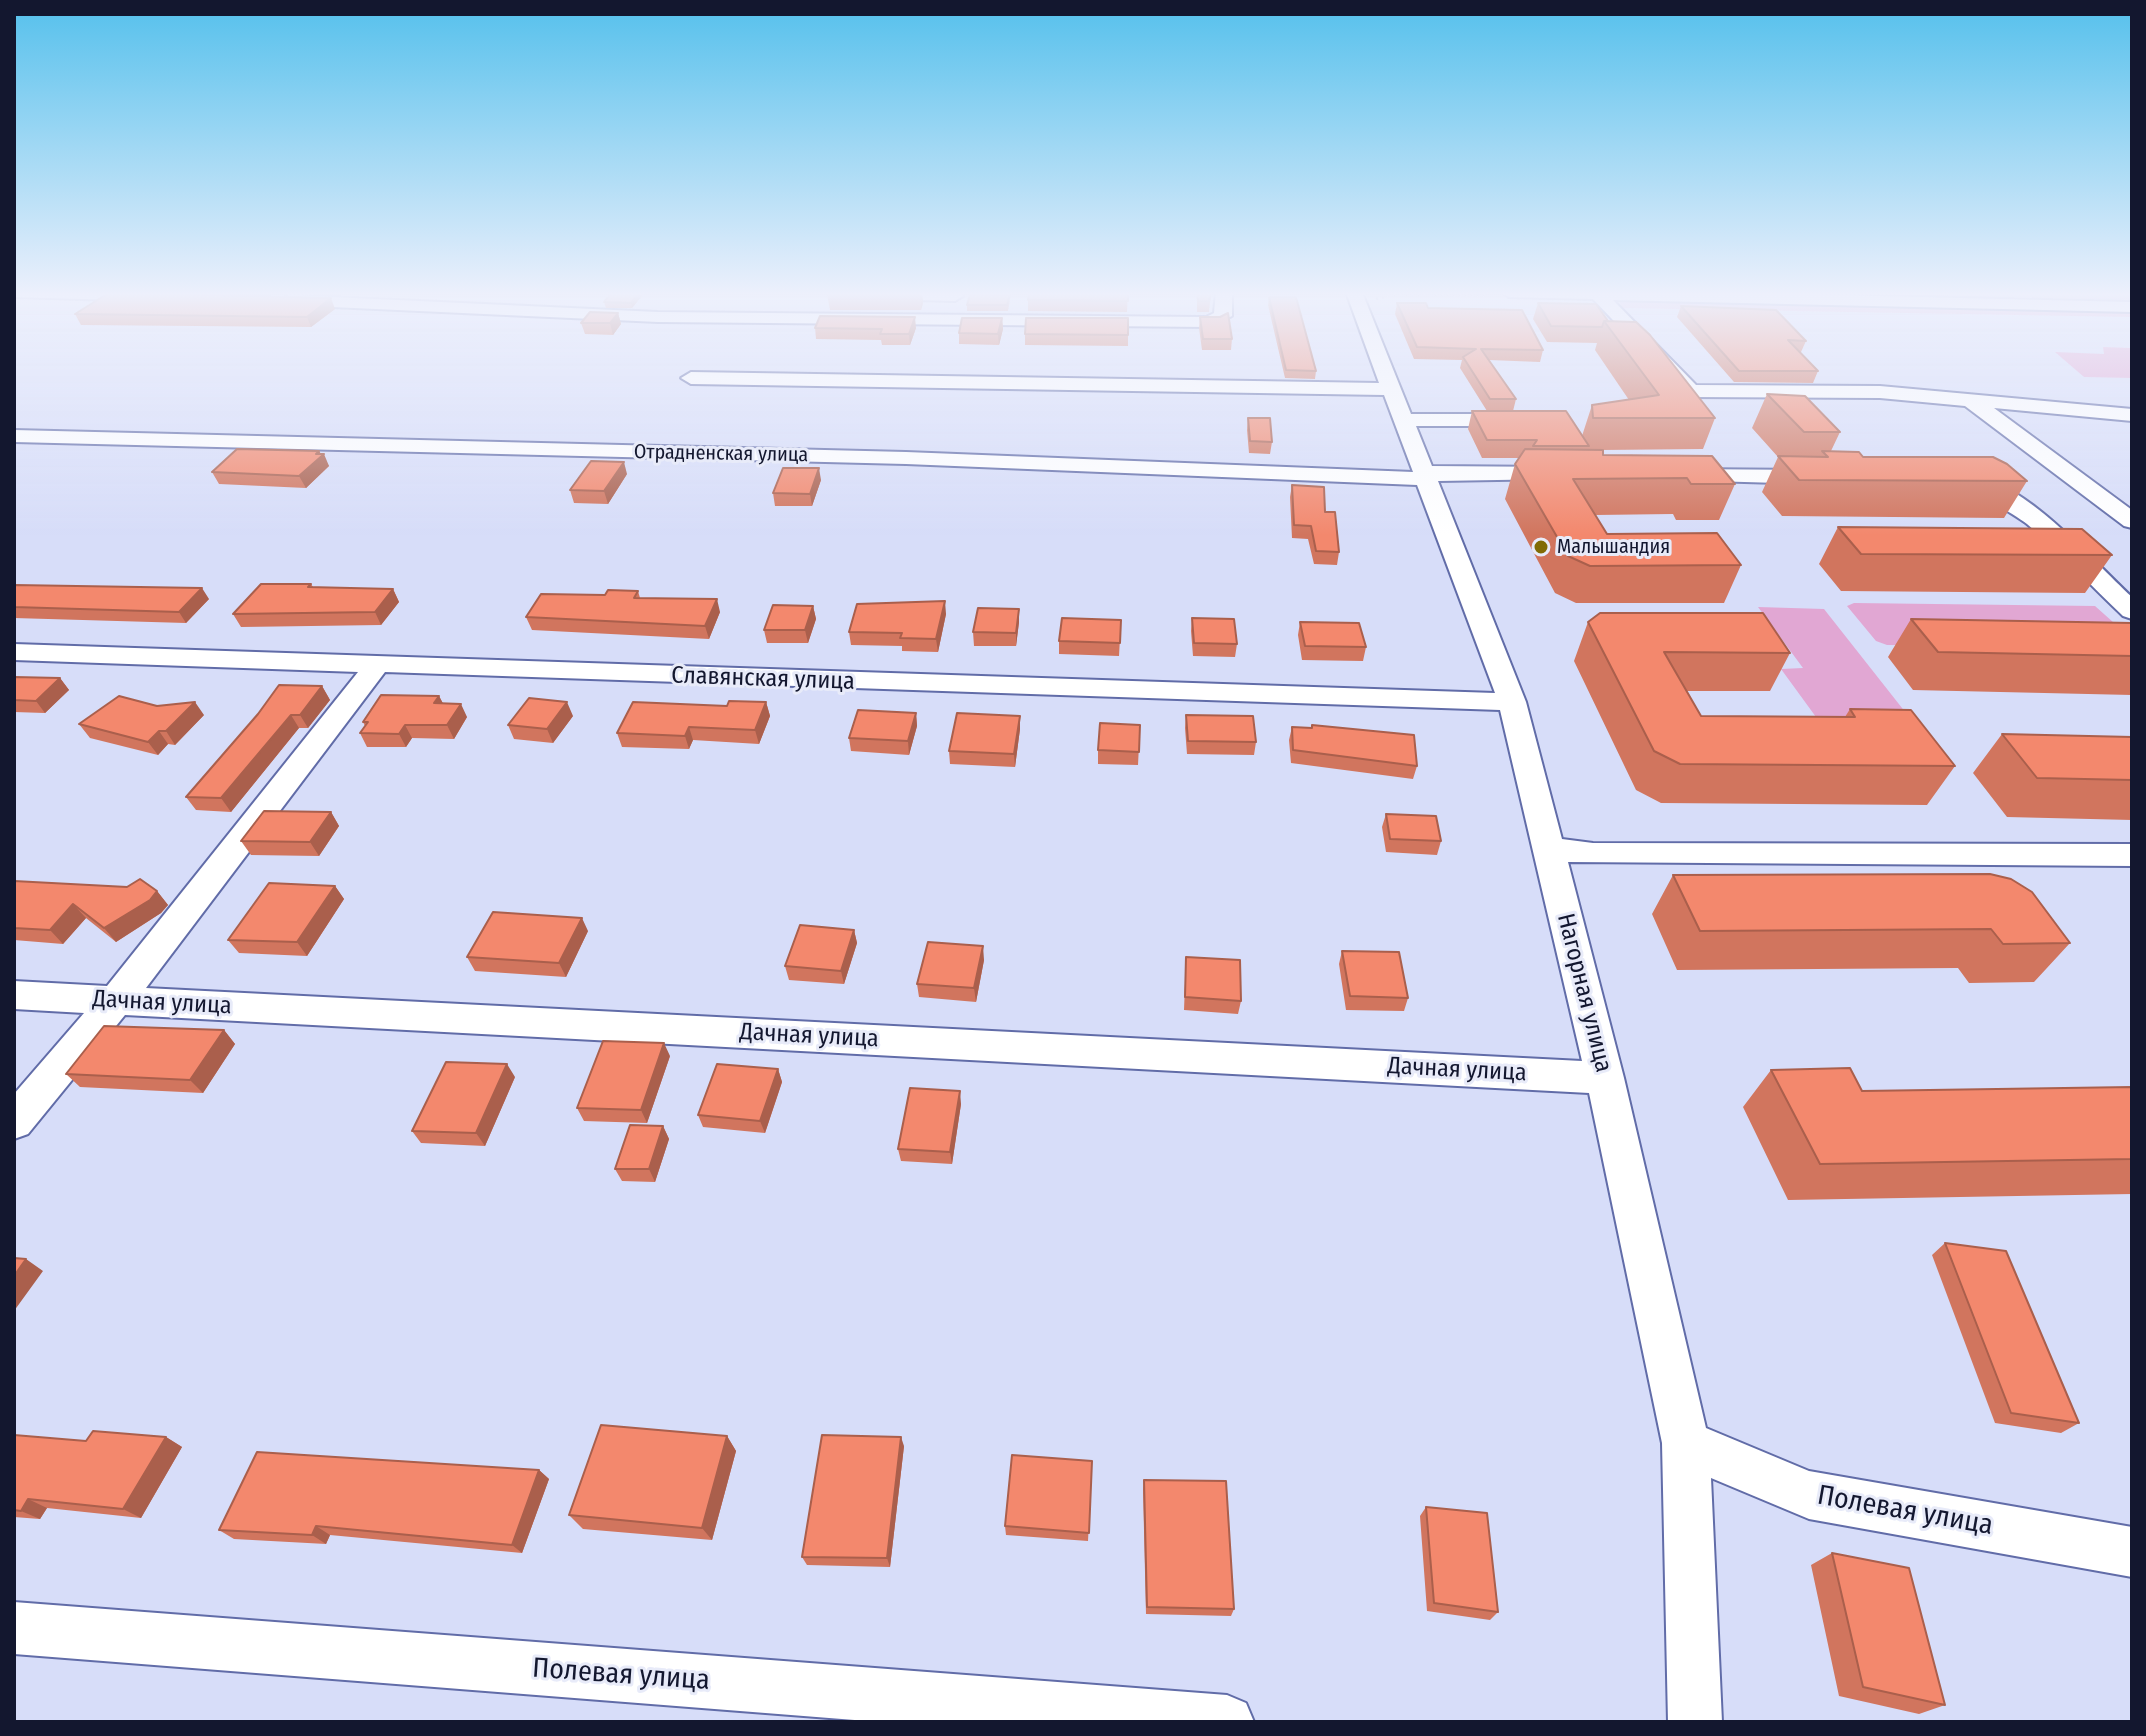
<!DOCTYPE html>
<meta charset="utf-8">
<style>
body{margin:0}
#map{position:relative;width:2146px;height:1736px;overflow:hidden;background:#d7ddf9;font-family:"Fira Sans Condensed",sans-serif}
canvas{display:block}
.frame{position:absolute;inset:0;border:16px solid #13172f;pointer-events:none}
</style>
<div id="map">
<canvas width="2146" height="1736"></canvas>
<div class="frame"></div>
</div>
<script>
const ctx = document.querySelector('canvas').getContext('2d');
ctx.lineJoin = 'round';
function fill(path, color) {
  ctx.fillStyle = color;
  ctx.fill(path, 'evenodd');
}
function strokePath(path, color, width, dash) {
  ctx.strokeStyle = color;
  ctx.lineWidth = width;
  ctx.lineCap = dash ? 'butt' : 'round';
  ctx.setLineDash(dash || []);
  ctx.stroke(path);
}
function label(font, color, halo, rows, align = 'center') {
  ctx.font = font + ' "Fira Sans Condensed",sans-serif';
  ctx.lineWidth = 6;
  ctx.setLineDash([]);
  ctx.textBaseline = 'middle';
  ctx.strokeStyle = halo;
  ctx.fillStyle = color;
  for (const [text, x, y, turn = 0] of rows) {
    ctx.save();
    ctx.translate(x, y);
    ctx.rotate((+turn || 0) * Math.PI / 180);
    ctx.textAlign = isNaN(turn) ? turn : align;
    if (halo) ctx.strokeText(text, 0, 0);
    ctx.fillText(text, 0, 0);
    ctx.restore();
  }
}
fill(new Path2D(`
 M1773,292H2132V300Z
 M1623,298L2132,311V317L1621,308L1620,301Z
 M2103,347L2132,348V378L2084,377L2055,352L2104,354Z
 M1854,603L2095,606L2132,639V647L1887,645L1876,641L1847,606Z
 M1758,607L1824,609L1917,727L1824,728L1781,669L1803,668Z`), '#e1a7d3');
const minor = new Path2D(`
 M14,292H154L159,296L151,301L14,297Z
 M871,292H958L963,296L955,301L878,299L872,298Z
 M1216,292H1232V316L1209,327L658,322L289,305L280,300L289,295L658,312L1206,317L1214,313Z
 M1346,292H1362L1411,414H1514L1524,420L1514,426H1416L1432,466L1557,467L1568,473L1557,479L1438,481L1526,702L1562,839L1593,843L2132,844V866L1568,862L1624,1078L1706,1428L1809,1471L2132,1527V1577L1809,1519L1711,1478L1722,1722H1668L1662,1443L1589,1093L125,1015L28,1134L14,1139V1094L84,1013L14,1009V981L107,986L358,672L14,660V644L1495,693L1417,485L906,464L14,442V430L906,452L1413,472L1384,395L691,384L681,378L691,372L1379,383ZM385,672L1500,710L1582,1061L146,988Z
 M1501,292H1705L2132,302V312L1613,300L1696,385L1880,386L2132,409V421L1994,408L2132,510V528L2124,526L1965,406L1880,398L1691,397L1684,395L1593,299L1509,297Z
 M1684,469L1813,470L1824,477L1813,484L1676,480L1673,475Z
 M1975,475C2033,490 2089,557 2132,597V619L2123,616C2091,586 2061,553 2027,524C2013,513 1971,491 1964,482Z
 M14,1602L1227,1695L1246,1703L1254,1722H880L14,1654Z`);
strokePath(minor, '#616ca8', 4);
strokePath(new Path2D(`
 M1376,299L1395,294L1489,295`), '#949ab4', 3, [2, 4]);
fill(minor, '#fff');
fill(new Path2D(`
 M193,292H357L354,294Z
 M645,292L632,308H606L604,302Z
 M922,292L923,303L921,310H830L827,294Z
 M1128,292L1127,312L1028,311V300Z
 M1197,292L1211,293L1209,312H1197Z
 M1269,297L1316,371L1315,379L1285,378L1268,305Z
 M1010,300L1008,311H967V305Z
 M1397,303L1428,308L1543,350L1540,362L1489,360L1516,399L1513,411H1487L1460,368L1462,360L1414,359L1395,314Z
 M1538,303L1608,321L1715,418L1703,449L1601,450L1603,455L1735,484L1719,520H1676L1673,514L1595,515L1607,534L1741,565L1724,603H1576L1555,593L1505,499L1515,464L1519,458H1482L1468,429L1472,411L1582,436L1592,405L1629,400L1595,350L1597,343L1547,342L1533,319Z
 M1681,306L1806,341L1801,352H1800L1818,371L1813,383L1734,382L1677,317Z
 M335,309L311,327L81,325L75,314Z
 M618,313L621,324L613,335L585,334L581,323Z
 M1200,317L1232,339L1231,350H1202L1199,328Z
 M1002,318L1003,329L999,345L959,344V333Z
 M1128,318V346L1025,345V334Z
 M815,328H916L910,345H882L881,340L816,339Z
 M1767,394L1840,432L1831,451L2027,481L2004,518L1782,516L1762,492L1778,457L1752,428Z
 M1248,418L1272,442L1270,454L1249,453L1247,430Z
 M319,451L329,466L306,488L219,484L212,472Z
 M627,474L608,504L574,503L570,490Z
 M821,480L812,506H775L773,493Z
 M1292,485L1325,512L1339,552L1337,565L1314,564L1308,539L1292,538L1290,497Z
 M1838,527L2112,555L2085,593L1841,591L1819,564Z
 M311,584L313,587L393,589L399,602L381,625L241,627L233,614Z
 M14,585L209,599L186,623L14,618Z
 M638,591L640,598L720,612L709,639L532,630L526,617L605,595Z
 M813,606L816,619L808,643H767L764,630Z
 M946,614L938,652L902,651V646L851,645L849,632Z
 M1192,618L1237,644L1235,657L1193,656L1191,631Z
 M1911,619L2132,623V695L1913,690L1888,657Z
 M1121,620L1119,656L1059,654V641Z
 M1019,622L1016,646H974L973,632Z
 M1300,622L1366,647L1363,661L1302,660L1298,635Z
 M1588,622L1790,653L1770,691H1687L1701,716L1845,717L1850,709L1955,766L1927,805L1661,803L1636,790L1574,661Z
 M14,677L60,678L69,690L45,713L14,712Z
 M322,686L330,700L308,728H299L231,812L196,810L186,797Z
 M439,696L443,704L467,717L454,739L412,738L406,747H367L360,733L365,726L363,722Z
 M766,702L770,716L759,744L693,740L689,749L622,747L617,733L727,706Z
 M916,713L917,726L909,755L851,751L849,738Z
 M204,715L175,745L168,744L158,755L90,738L79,724Z
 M1186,715L1256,742L1254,755L1187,754L1185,728Z
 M573,716L553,743L514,739L508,725Z
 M1020,716V729L1015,767L950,764L949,751Z
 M1140,725L1138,765L1098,764V750Z
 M1312,725L1417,766L1413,779L1291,763L1289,740L1292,727L1311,728Z
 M2002,734L2132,737V820L2007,817L1973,773Z
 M331,812L339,826L319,856L251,855L241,841Z
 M1386,814L1441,841L1437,855L1386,852L1382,827Z
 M1673,875L2070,943L2034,982L1969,983L1958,968L1677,970L1652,914Z
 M14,881L157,891L168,905L161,913L116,942L86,918L63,944L14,940Z
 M335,886L344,899L307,956L239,953L228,940Z
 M854,930L857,943L844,984L789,980L785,966Z
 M588,931L566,977L475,971L467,957Z
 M1342,951L1408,998L1404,1011L1346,1010L1339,964Z
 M1186,957L1241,1001L1238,1014L1184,1010Z
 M984,960L976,1002L919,997L917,984Z
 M224,1030L235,1044L203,1093L80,1087L66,1074Z
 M670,1056L647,1123L584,1121L577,1108Z
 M778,1069L782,1082L765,1133L703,1127L698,1115Z
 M1771,1070L1862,1091L2132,1087V1194L1788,1200L1743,1107Z
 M515,1077L485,1146L421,1143L412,1131Z
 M961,1104L952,1164L901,1161L898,1149Z
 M663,1126L669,1139L655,1182L622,1181L615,1169Z
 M1945,1243L2079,1423L2061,1433L1995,1423L1932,1255Z
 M14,1435L86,1441L166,1437L182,1447L141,1518L47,1508L40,1519L14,1517Z
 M727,1436L736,1451L712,1540L583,1529L569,1515Z
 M904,1446L890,1567L807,1565L802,1557Z
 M1092,1461L1088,1541L1006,1535L1005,1526Z
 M539,1470L549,1479L522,1553L330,1535L326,1544L234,1539L219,1530Z
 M1144,1480L1234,1609L1231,1616L1146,1614L1143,1489Z
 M1426,1507L1498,1612L1490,1620L1427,1611L1420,1516Z
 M1832,1553L1945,1705L1919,1714L1839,1696L1811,1565Z`), '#d1755e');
fill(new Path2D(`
 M640,292H645L632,308L631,303Z
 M920,292H922L923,303L921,310Z
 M331,298L335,309L311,327L307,317Z
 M618,313L621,324L613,335L610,323Z
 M915,317L916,328L910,345L909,334Z
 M1002,318L1003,329L999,345L998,334Z
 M319,451L322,456L324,454L329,466L306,488L299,476Z
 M624,462L627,474L608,504L604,491Z
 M819,468L821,480L812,506L810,494Z
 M202,588L209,599L186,623L179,612Z
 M393,589L399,602L381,625L375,612Z
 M717,599L720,612L709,639L705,626Z
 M945,601L946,614L938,652L936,639Z
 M813,606L816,619L808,643L805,630Z
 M1019,609V622L1016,646V633Z
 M60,678L69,690L45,713L36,701Z
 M322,686L330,700L308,728L300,715Z
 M439,696L446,709L434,703Z
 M195,702L204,715L175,745L166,731Z
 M567,702L573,716L553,743L547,729Z
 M766,702L770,716L759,744L755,730Z
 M461,704L467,717L454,739L447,725Z
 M916,713L917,726L909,755L908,741Z
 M291,715L299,728L231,812L221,798Z
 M1020,716V729L1015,767L1014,754Z
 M405,725L412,738L406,747L399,734Z
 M689,727L693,740L689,749L685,736Z
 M159,731L168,744L158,755L148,742Z
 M331,812L339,826L319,856L310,842Z
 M335,886L344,899L307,956L297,942Z
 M157,891L168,905L161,913L116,942L104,928Z
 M73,904L86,918L63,944L50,930Z
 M582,918L588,931L566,977L559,963Z
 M854,930L857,943L844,984L841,971Z
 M983,946L984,960L976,1002L974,988Z
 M224,1030L235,1044L203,1093L190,1080Z
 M664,1043L670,1056L647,1123L641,1110Z
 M507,1064L515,1077L485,1146L476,1133Z
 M778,1069L782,1082L765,1133L760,1121Z
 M960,1091L961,1104L952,1164L950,1152Z
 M663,1126L669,1139L655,1182L649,1169Z
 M26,1259L43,1271L14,1311V1276Z
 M727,1436L736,1451L712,1540L702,1528Z
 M166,1437L182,1447L141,1518L123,1509Z
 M901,1437L904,1446L890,1567L887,1558Z
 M539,1470L549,1479L522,1553L512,1545Z
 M28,1499L47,1508L40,1519L21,1511Z
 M316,1526L330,1535L326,1544L312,1535Z`), '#aa5f4c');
const building = new Path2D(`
 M110,292L331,298L307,317L75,314Z
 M612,292H640L631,303L604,302Z
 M828,292H920V294H827Z
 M1029,292H1128V301L1028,300Z
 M1197,292L1211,293L1209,301H1198Z
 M970,294L1010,295L1007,305H967Z
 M1269,297H1296L1316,371L1286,370Z
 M1397,303H1426L1428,308L1522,310L1543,350L1481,349L1516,399H1490L1463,357L1476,349L1417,347Z
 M1538,303L1596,304L1608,321H1604L1602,327L1551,326Z
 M1681,306L1776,310L1806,341L1788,340L1818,371H1739Z
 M590,312L618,313L610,323H581Z
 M1228,313L1232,339H1203L1200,317H1220Z
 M820,316L915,317L909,334H880L882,329L815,328Z
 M962,318H1002L998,334L959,333Z
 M1026,318H1128V335L1025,334Z
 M1604,321L1636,322L1650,335L1715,418H1593L1592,405L1659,395Z
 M1767,394L1805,396L1840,432H1804Z
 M1472,411H1566L1589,446H1533L1537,440H1487Z
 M1248,418H1270L1272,442L1250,441Z
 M237,449L319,451L316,454H324L299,476L212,472Z
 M1525,449L1603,450V455L1712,456L1735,484H1691L1687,478L1573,479L1607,534L1717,533L1741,565L1590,566L1568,556L1515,464Z
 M1822,451L1859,452L1863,457H1993L2007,464L2027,481L1799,480L1778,456L1828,457Z
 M591,461L624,462L604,491L570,490Z
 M783,468H819L810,494L773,493Z
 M1292,485L1324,487L1325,512H1335L1339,552L1316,551L1311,526L1294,525Z
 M1838,527L2082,529L2112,555L1861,554Z
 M261,584H311L308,587L393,589L375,612L233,614Z
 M14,585L202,588L179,612L14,607Z
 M608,590L638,591L634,598L717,599L705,626L526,617L541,594L605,595Z
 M945,601L936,639L900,638L902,633L849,632L857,604Z
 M773,605L813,606L805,630H764Z
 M978,608L1019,609L1016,633L973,632Z
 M1600,613H1763L1790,653L1664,652L1701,716L1855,717L1850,709L1911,710L1955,766L1680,764L1654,751L1588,622Z
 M1062,618L1121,620L1120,643L1059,641Z
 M1192,618L1234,619L1237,644L1194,643Z
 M1911,619L2132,623V656L1938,652Z
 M1300,622L1359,623L1366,647L1305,646Z
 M14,677L60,678L36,701L14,700Z
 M279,685L322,686L300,715H291L221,798L186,797L258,714Z
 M381,695L439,696L434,703L461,704L447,725H405L399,734L360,733L368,722H363Z
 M119,696L157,706L195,702L166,731H159L148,742L79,724Z
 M529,698L567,702L547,729L508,725Z
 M729,701L766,702L755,730L689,727L685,736L617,733L633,702L727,706Z
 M858,710L916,713L908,741L849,738Z
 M957,713L1020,716L1014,754L949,751Z
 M1186,715L1253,716L1256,742L1188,741Z
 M1100,723L1140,725L1139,752L1098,750Z
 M1312,725L1414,735L1417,766L1293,750L1292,727L1312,728Z
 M2002,734L2132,737V780L2037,778Z
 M264,811L331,812L310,842L241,841Z
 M1386,814L1436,816L1441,841L1390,839Z
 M1990,874L2011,879L2032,892L2070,943L2003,944L1991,929L1700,931L1673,875Z
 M140,879L157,891L150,900L104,928L73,904L50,930L14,928V881L127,887Z
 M269,883L335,886L297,942L228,940Z
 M493,912L582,918L559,963L467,957Z
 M800,925L854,930L841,971L785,966Z
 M928,942L983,946L974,988L917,984Z
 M1342,951L1399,952L1408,998L1350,996Z
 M1186,957L1240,960L1241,1001L1185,997Z
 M104,1026L224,1030L190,1080L66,1074Z
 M603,1041L664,1043L641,1110L577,1108Z
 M446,1062L507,1064L476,1133L412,1131Z
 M717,1064L778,1069L760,1121L698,1115Z
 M1850,1068L1862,1091L2132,1087V1159L1820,1164L1771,1070Z
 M910,1088L960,1091L950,1152L898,1149Z
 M630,1125L663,1126L649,1169H615Z
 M1945,1243L2006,1251L2079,1423L2011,1413Z
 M14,1258L26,1259L14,1276Z
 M601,1425L727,1436L702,1528L569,1515Z
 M93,1431L166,1437L123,1509L28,1499L21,1511L14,1510V1435L86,1441Z
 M822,1435L901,1437L887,1558L802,1557Z
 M257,1452L539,1470L512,1545L316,1526L312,1535L219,1530Z
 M1012,1455L1092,1461L1089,1533L1005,1526Z
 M1144,1480L1226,1481L1234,1609L1147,1607Z
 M1426,1507L1487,1513L1498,1612L1434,1603Z
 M1832,1553L1909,1568L1945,1705L1863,1687Z`);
fill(building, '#f3886d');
strokePath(building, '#aa5f4c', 2);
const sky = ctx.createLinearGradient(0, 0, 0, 535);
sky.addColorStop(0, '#54c0ec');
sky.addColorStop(0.55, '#edf0fc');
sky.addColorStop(1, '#edf0fc00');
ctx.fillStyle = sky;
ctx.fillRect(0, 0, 2146, 535);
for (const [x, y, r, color] of [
 [1541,547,8,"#816b05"]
]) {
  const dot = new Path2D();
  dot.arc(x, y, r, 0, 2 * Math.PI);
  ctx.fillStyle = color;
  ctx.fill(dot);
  strokePath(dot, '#e8ebf9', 3);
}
label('20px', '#13172f', '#e8ebf9', [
 ["Отрадненская улица",721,454,1]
]);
label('20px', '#13172f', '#e8ebf9', [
 ["Малышандия",1557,547]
], 'left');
label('24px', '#13172f', '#e8ebf9', [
 ["Славянская улица",763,679,2],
 ["Нагорная улица",1584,993,76],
 ["Дачная улица",162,1003,3],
 ["Дачная улица",809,1036,3],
 ["Дачная улица",1457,1070,3]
]);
label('28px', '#13172f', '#e8ebf9', [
 ["Полевая улица",1905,1511,10],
 ["Полевая улица",621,1675,4]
]);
</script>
